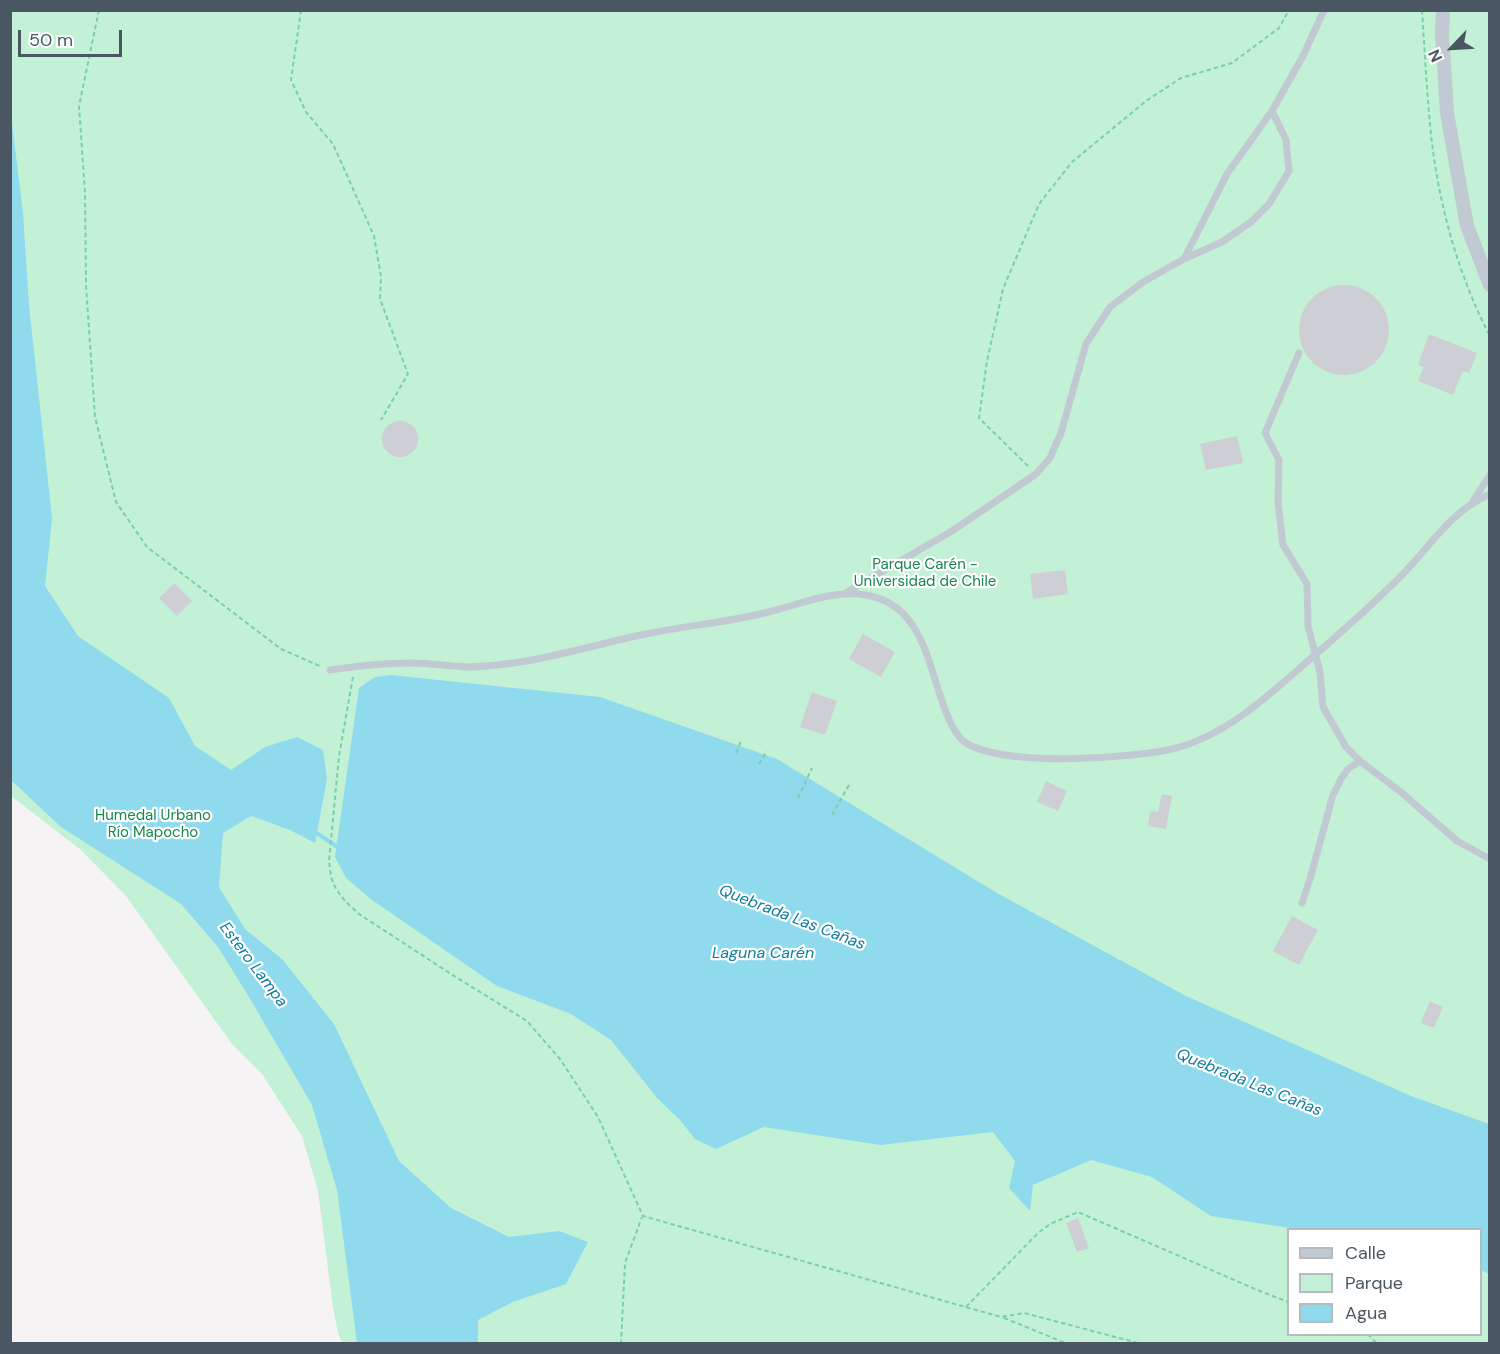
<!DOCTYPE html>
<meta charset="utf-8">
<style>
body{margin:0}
#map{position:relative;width:1500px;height:1354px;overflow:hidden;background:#f5f3f3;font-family:"DM Sans",sans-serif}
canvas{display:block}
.frame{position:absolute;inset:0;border:12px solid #4a5661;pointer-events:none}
.legend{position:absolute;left:1287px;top:1228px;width:195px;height:108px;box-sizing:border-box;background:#fff;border:2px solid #b7bbc0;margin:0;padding:8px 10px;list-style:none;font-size:18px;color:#4a5661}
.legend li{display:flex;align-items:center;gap:12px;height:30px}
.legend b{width:30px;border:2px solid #b7bbc0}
.north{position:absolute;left:1422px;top:18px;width:60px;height:60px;-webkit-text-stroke:4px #fff;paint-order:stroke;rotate:245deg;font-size:16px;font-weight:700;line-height:24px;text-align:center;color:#4a5661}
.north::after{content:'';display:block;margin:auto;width:21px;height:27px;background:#4a5661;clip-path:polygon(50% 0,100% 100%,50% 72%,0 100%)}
.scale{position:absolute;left:18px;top:30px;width:104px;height:27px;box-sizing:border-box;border:3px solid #4a5661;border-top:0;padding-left:8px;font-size:18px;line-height:21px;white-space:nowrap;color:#4a5661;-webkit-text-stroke:4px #fff;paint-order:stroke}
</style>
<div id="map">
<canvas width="1500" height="1354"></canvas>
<div class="frame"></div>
<ul class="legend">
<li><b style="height:8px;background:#c1cad2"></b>Calle</li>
<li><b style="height:16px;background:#c3f1d5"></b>Parque</li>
<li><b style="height:16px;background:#90daee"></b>Agua</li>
</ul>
<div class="north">N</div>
<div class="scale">50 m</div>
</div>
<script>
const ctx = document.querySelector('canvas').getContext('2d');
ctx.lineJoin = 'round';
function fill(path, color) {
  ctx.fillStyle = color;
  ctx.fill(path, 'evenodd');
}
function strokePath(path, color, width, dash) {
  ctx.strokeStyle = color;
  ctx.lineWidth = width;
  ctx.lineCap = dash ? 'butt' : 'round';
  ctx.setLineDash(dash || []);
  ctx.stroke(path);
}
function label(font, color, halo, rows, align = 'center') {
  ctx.font = font + ' "DM Sans",sans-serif';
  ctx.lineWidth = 4.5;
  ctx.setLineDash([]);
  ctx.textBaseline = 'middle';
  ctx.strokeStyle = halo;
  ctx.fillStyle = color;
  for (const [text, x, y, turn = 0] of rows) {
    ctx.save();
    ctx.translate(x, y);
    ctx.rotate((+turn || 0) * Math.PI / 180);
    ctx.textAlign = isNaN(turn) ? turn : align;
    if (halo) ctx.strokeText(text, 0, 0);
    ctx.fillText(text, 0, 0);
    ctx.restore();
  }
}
fill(new Path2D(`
 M10,11H1489V1343H342L338,1333L333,1308L318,1190L302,1136L262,1074L232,1044L126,896L81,850L11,796ZM1288,1230H1480V1334H1288Z`), '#c3f1d5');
fill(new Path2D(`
 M11,115L23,213L29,305L52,518L45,586L78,636L169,698L195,746L231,770L265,747L297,737L323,750L327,779L315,843L290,830L251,816L223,833L219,887L245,929L282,959L334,1024L399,1161L451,1208L509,1237L559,1231L588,1242L566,1284L513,1302L478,1320V1343H357L337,1190L312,1105L249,997L218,947L181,904L61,827L11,780Z
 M391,675L600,697L777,759L997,893L1186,996L1411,1096L1489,1124V1274L1481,1270L1480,1230L1297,1229L1211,1216L1152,1177L1091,1160L1033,1185L1030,1211L1009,1188L1015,1161L993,1132L880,1145L764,1127L716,1149L695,1139L680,1120L658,1099L611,1040L571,1014L497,986L372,900L346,878L335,857L359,688L375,677Z`), '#90daee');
strokePath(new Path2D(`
 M312,830L341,849`), '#90daee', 4);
fill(new Path2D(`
 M1299 330a45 45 0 1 1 90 0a45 45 0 1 1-90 0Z
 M1429,334L1477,353L1469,373L1463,371L1453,395L1418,381L1424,367L1418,365Z
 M382 439a18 18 0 1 1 36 0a18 18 0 1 1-36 0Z
 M1237,436L1243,463L1206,470L1200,444Z
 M1065,570L1068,594L1033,599L1030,574Z
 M174,583L192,601L177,616L159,598Z
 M863,634L895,652L881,677L849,659Z
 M812,692L837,701L825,735L800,727Z
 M1046,781L1067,791L1058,811L1037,802Z
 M1162,794L1172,796L1166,829L1148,826L1150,811L1158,812Z
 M1292,916L1318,930L1299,965L1273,951Z
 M1430,1001L1443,1007L1434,1028L1421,1023Z
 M1078,1218L1089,1248L1077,1252L1066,1223Z`), '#cdcfd5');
strokePath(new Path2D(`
 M99,10L79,106L85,193L86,285L95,417L116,502L147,547L281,649L322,667
 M301,10L291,80L306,112L333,144L374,236L381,277L380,299L408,374L381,420
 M1422,10C1425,55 1427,99 1432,143C1440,209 1459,277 1490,336
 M1028,466L979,418L987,361L1003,289L1039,204L1072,162L1146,101L1181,78L1232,63L1279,28L1289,10
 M353,677L339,756L329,861L331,877L336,889L345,901L359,914L451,974L527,1021L560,1059L598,1117L643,1216L1001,1317L1024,1313L1142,1344
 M736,753L741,741
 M759,764L767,751
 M798,798L812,768
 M832,815L849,785
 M966,1307L1038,1233L1050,1224L1078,1212L1255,1289L1288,1302
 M1004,1318L1068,1344
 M1368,1334L1377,1344
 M621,1344L625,1263L642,1217`), '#7ad0a6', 2, [4.5, 3]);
strokePath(new Path2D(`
 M1184,259L1227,174L1272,111
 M1299,353L1265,433L1279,460L1278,502L1283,545L1307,584L1308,626L1320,672L1323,707L1346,747L1360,761L1402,793L1457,841L1490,859
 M1473,501L1490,475
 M847,592L952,531L1036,474L1050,458L1061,433L1086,344L1110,307L1143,282L1184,259L1222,242L1251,222L1269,204L1289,171L1286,140L1272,111L1303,56L1324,10
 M330,670C357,666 384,663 411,663C429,663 447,666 466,667C486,667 507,664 526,661C567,654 606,642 646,634C684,626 722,623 760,614C794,607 830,589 866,595C926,605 928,671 948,717C951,724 956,734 962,740C995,768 1134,759 1176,748C1230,734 1274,690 1316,654C1345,629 1374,603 1401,576C1432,545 1448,513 1490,494
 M1302,903L1310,879L1333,795L1341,779L1348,769L1360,761`), '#c1cad2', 7);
strokePath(new Path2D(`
 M1443,10L1442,34L1447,113L1467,226L1490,285`), '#c1cad2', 14);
label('15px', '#17864f', '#fff', [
 ["Parque Carén -",925,565],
 ["Universidad de Chile",925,582],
 ["Humedal Urbano",153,816],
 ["Río Mapocho",153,833]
]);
label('italic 16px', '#0c7c9b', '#fff', [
 ["Quebrada Las Cañas",792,918,21],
 ["Laguna Carén",763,954],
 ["Estero Lampa",253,965,53],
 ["Quebrada Las Cañas",1249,1083,22]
]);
</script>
